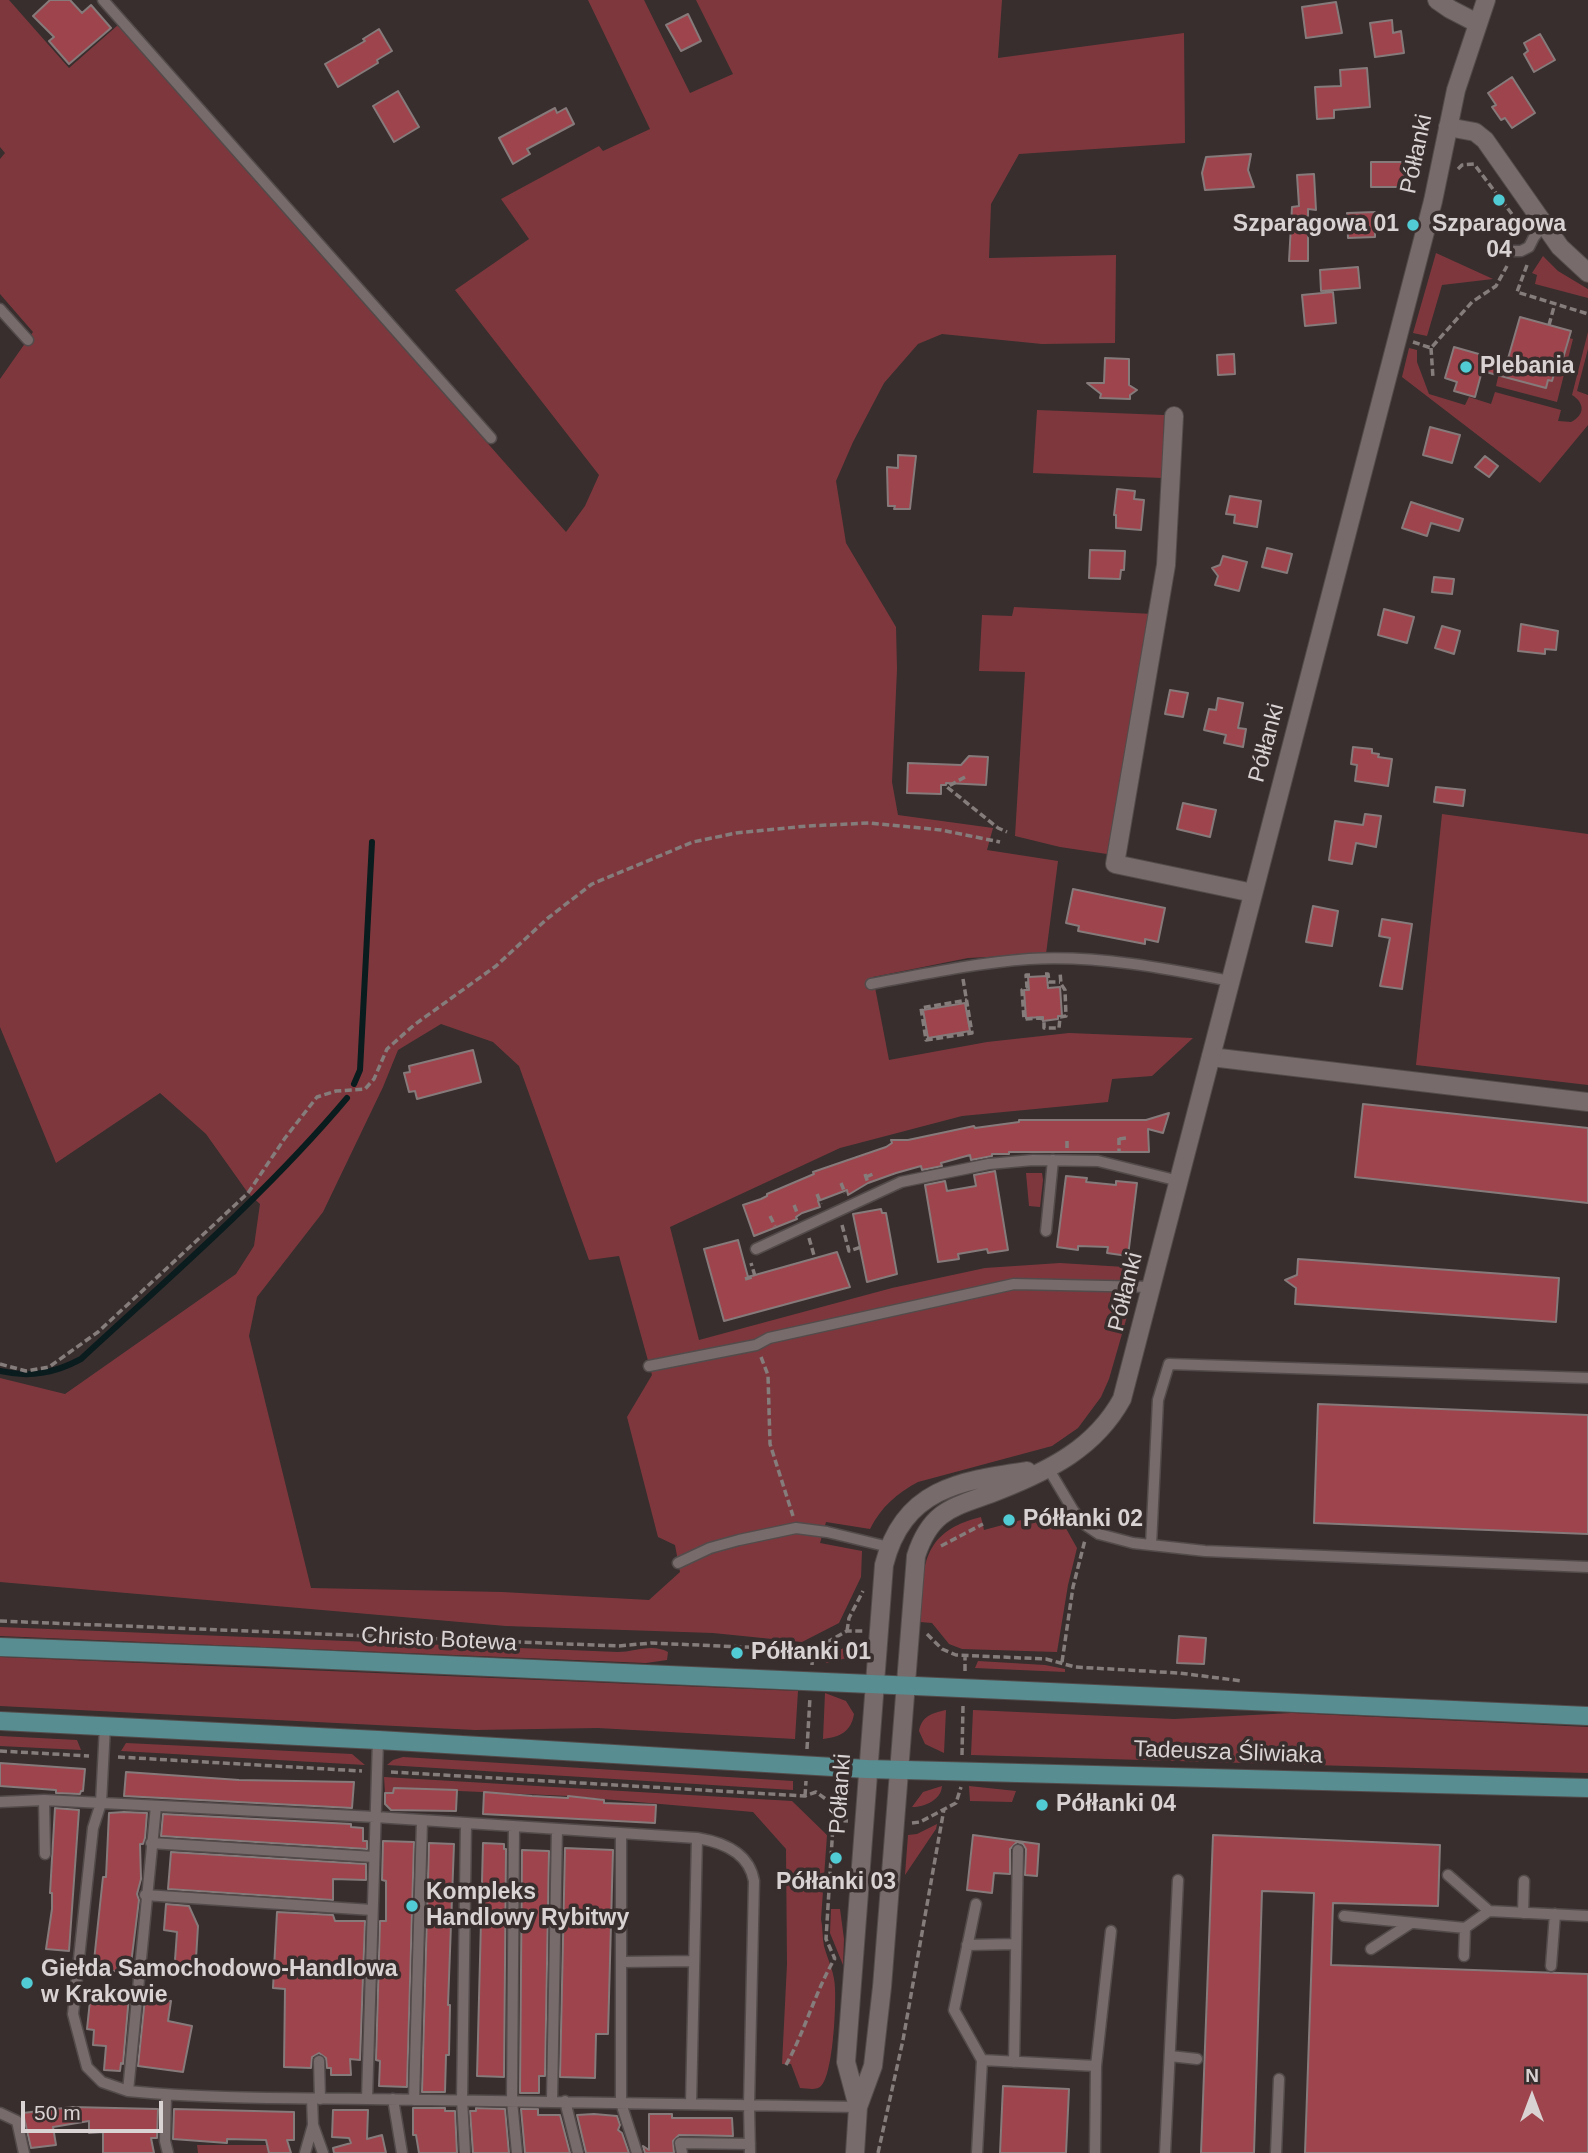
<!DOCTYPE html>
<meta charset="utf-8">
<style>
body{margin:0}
#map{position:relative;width:1588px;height:2153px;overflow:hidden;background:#382e2e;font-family:Arial,sans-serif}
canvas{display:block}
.north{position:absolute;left:1497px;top:2062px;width:70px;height:70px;-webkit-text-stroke:5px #382e2e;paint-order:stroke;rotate:0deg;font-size:19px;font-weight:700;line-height:28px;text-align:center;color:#dad3d3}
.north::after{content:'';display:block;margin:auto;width:24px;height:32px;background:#dad3d3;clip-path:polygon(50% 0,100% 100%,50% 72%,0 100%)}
.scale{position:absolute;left:21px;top:2101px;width:142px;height:32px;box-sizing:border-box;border:4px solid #dad3d3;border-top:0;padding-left:9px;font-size:21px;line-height:24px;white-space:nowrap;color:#dad3d3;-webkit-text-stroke:5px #382e2e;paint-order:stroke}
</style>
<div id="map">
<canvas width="1588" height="2153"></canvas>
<div class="north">N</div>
<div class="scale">50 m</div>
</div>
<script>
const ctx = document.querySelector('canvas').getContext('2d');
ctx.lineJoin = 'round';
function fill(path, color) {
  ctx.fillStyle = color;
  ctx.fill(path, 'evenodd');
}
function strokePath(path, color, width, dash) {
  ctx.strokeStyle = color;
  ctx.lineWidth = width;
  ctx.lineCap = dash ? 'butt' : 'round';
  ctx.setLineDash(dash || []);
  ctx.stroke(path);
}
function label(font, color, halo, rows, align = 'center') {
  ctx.font = font + ' Arial,sans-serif';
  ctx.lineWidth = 7;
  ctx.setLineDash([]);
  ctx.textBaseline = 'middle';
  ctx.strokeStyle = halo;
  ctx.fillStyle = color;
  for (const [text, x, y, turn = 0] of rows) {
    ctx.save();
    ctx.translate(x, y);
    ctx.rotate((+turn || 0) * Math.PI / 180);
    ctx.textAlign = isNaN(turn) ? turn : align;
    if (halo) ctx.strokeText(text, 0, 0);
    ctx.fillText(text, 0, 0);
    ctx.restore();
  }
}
fill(new Path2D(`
 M0,0H9L69,68L118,25L566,532L585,506L599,475L455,290L529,239L501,199L599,146L603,151L650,129L588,0H644L690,93L733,74L696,0H1002L998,58L1184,33L1185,143L1019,154L991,204L989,258L1116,255L1115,343L1042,344L942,334L918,344L884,383L853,442L836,481L846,543L896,627L897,669L892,782L898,815L993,828L987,850L1058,861L1046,954L968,958L873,977L889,1060L987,1042L1069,1033L1193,1038L1152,1076L1112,1079L1108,1102L962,1116L840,1148L670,1227L699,1340L892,1288L985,1268L1060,1263L1141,1268L1109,1379L1101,1397L1078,1428L1052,1446L918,1482C897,1493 881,1507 870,1529L826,1522L820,1543L862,1551L861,1577L839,1623L802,1642L713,1633L506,1626L0,1582V1378L65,1394L236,1274L254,1246L260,1204L248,1193L206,1134L160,1093L56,1163L0,1027V379L33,332L0,294V159L5,153L0,147ZM441,1024L493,1042L519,1066L589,1260L619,1256L652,1375L627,1417L658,1537L675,1545L680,1572L649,1600L502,1592L311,1588L249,1336L257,1297L323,1212L383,1087L398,1050Z
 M1436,253L1493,279L1442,285L1427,336L1413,333Z
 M1543,256L1558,271L1588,289V298L1535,284L1537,275L1532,273Z
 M1588,332V349L1577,391L1588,395V425L1540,483L1402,377L1409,348L1417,350V362L1429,394L1465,405L1469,397L1491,404L1495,392L1561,410L1558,421L1571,422C1585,415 1585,403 1572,395Z
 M1569,338L1573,339L1557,402L1496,386L1499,373L1546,388L1548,380L1552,381L1557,364L1561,365Z
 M1037,410L1164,415L1163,478L1033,473Z
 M1014,607L1153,614L1107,854L1060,847L1015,836L1025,672L979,671L982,615L1012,616Z
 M1442,814L1588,834V1085L1416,1065Z
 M1026,1173H1042L1043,1180L1040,1207L1029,1206Z
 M1051,1512L1059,1516L1077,1548L1068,1585L1057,1652L962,1649L949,1644L932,1623L920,1622C923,1567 920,1532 981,1517L984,1530Z
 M0,1627L618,1652C634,1652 652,1643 668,1652L667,1660L646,1663L0,1636Z
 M858,1646L847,1658L826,1663L830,1653L847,1647Z
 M0,1657L798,1691L795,1739L598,1728L475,1730L0,1706Z
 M978,1661L1045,1665L1065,1669V1672L975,1668Z
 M825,1693L846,1701L854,1714C851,1732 840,1737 823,1739Z
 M946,1710L944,1753L925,1744L919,1731C922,1716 932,1713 946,1710Z
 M973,1710L1174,1719L1292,1713L1588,1727V1773L971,1755Z
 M0,1736L77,1740L81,1750L0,1746Z
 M126,1743L352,1754L365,1765L121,1751Z
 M403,1757L793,1781V1790L387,1765L393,1760Z
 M384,1777L792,1801L827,1835L821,1919C823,1928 822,1937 824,1946C828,1961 835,1973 835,1989C836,2007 833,2074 821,2086C816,2091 807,2088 800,2088L791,2064H782L787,1964L786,1849L753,1812L568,1796L394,1788L393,1793H385Z
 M942,1786C941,1800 925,1807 912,1807L923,1792Z
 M969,1786L1016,1791L1012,1802L970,1801Z
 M937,1824L936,1829L905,1875L908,1835L917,1834Z
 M831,1909H840L844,1939L843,1965L830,1933Z
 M197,2145H267L269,2153H198Z`), '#7e383d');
strokePath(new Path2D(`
 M354,1084L360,1070L372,842
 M0,1371C30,1378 55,1373 81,1359C172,1275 267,1193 347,1098`), '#0a1c1d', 6);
const building = new Path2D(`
 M50,0H70L82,13L91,5L111,28L69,64L49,41L54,37L33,16Z
 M1336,2L1342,33L1306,38L1302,7Z
 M688,14L701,41L681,51L666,25Z
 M1392,20L1393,33L1401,31L1404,53L1375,57L1370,23Z
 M379,29L392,51L377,60L378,63L338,87L325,64L365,41L363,39Z
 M1540,34L1555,60L1534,72L1524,54L1528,51L1524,43Z
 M1367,68L1370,107L1334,110V118L1317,119L1315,87L1341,86L1340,70Z
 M1512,77L1535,113L1512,128L1505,118L1501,120L1492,107L1496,105L1488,93Z
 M398,91L419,127L394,142L373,106Z
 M555,108L557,113L566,108L574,124L527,149L530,154L513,164L499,138Z
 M1251,154L1248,170L1254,187L1205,190L1202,173L1206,157Z
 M1371,162H1404V187H1371Z
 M1314,174L1316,210L1308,209V261H1289L1292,207L1299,206L1297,175Z
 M1375,212V237L1348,238L1347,213Z
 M1358,267L1360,288L1321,291L1320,270Z
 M1333,292L1336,323L1305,326L1302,295Z
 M1520,317L1571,331L1561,365L1557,364L1552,381L1548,380L1546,388L1482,371L1475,397L1454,391L1457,382L1445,378L1454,347L1507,362Z
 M1234,354L1235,374L1218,375L1217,355Z
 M1105,358L1129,359V385L1137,390L1130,395V399L1100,398L1101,394L1087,383H1104Z
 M1430,427L1460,435L1452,463L1423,455Z
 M898,455L916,456L910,509H894L895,506H888L887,467L898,468Z
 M1485,456L1498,466L1489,477L1475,467Z
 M1117,489L1135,491L1134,499L1144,500L1141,530L1116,528V515H1114Z
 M1230,496L1261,501L1257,527L1234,523L1235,515L1226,514Z
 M1411,502L1463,519L1459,531L1431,523L1427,536L1402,528Z
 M1267,548L1292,554L1287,573L1262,567Z
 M1090,550L1125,551L1124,570H1121L1120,579L1089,578Z
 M1223,556L1247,562L1239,591L1215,585L1218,576L1212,568L1220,565Z
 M1434,577L1454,579L1452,594L1432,592Z
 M1384,609L1414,617L1407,643L1378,635Z
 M1521,624L1558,631L1556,650L1545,649V654L1518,651Z
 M1442,626L1460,631L1454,654L1435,648Z
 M1170,690L1188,693L1183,717L1165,714Z
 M1218,698L1243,703L1238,728L1246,729L1243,747L1224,743L1226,735L1204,730L1209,709L1216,710Z
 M1353,747L1372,749V753L1379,754L1378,757L1392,759L1388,786L1355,781L1357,765L1351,764Z
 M969,756L988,757L986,785L946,783V785H941V794L907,793L908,763L961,765Z
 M1436,787L1465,790L1463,806L1434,802Z
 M1183,803L1216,810L1210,837L1177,829Z
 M1365,814L1381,816L1376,847L1356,843L1352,864L1329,860L1335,821L1363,825Z
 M1073,889L1165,908L1158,942L1145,939V944L1078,931L1079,926L1066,923Z
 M1313,906L1338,911L1332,946L1306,942Z
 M1382,919L1412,924L1402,989L1380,986L1390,938L1379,936Z
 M1047,976L1048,988L1060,987L1062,1016H1058V1019L1043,1021V1017L1026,1018L1024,990H1029L1028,977Z
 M965,1003L970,1031L928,1038L923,1010Z
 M473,1050L481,1082L417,1099L415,1091L409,1092L404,1073L410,1072L409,1066Z
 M1363,1104L1588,1128V1203L1355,1177Z
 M1169,1113L1163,1133L1148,1129L1149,1152H1009V1154H992V1156L971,1160L970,1155L941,1163L942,1166L922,1170L921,1166L896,1173L868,1183L848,1195L847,1190L818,1201L820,1207L802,1213L796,1217L797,1219L754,1236L743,1205L761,1199L767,1196V1194L814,1174L813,1172L886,1147L892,1143L891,1140H908L974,1126L975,1128L1019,1122V1120H1146Z
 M995,1171L1008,1250L988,1253L987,1249L958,1254L959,1259L938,1262L925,1185L945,1181L947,1191L976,1186L974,1175Z
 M1066,1176L1087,1178L1086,1182L1116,1185V1181L1137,1183L1128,1256L1107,1253L1108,1247L1078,1246V1250L1057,1247Z
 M881,1209L882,1213H886L897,1274L867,1282L853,1214Z
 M738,1240L748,1277L837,1252L850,1287L724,1321L704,1249Z
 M1298,1259L1559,1278L1556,1322L1295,1304L1296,1288L1285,1280L1297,1275Z
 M1318,1404L1588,1415V1534L1314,1523Z
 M1179,1636L1206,1638L1204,1664L1177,1663Z
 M0,1763L85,1769L83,1791H81L80,1794L56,1793V1790L0,1786Z
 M126,1772L239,1780L354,1782L352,1808L124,1796Z
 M394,1788L457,1790L456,1811L391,1810L385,1804V1793H393Z
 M484,1792L532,1796L568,1798V1796L604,1800V1803L656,1805L655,1823L483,1814Z
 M55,1808L79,1810L69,1951L46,1949L52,1909V1893H50Z
 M124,1812L147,1813L145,1838L143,1844H140L141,1879L137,1894L139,1900L130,1972L93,1970L103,1877H106L109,1813Z
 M163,1814L351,1824V1827L363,1828V1841H367V1849L161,1836Z
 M973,1835L1039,1844L1037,1876L1025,1875L1026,1849L1023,1844L1017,1842L1010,1849V1874L994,1873L992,1893L967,1890Z
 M1213,1835L1440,1845L1438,1906L1333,1903L1331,1965L1588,1974V2153H1305L1314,1893L1262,1891L1254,2153H1201Z
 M383,1841L414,1842L407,2087L379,2086L380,2061L376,2060L380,1921H386V1881L382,1880Z
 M429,1843L454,1844L448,2005H450L449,2055H446L445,2092H422Z
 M483,1843L504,1844V1849H506L504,2077L477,2076Z
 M565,1848L613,1850L608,2034H596L595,2078L560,2077Z
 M522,1850L549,1851L545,2076H539V2093H520Z
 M171,1852L366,1864V1880L333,1879V1900L168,1889Z
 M166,1904L189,1906L198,1926L195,1975L174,1974L177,1932L164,1930Z
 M277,1912L333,1915L335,1921H365L360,2060L350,2059L351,2075H331V2068H327L326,2058L319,2053L312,2057L311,2068L284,2067L285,1989L273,1988Z
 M91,1991L129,1996L123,2064L121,2063L120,2071L104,2070L106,2046L93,2045L94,2030L87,2029Z
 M145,1998L171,2001L168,2021L192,2026L183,2072L138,2066Z
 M1003,2086L1069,2089L1066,2153H1000Z
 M72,2107L158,2109L157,2138H151L154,2153H103V2132L89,2133V2121L53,2127L56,2145L31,2148L23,2113Z
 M413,2108H445V2111H455L457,2153H419L416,2135H413Z
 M476,2108L505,2109L509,2153H473L470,2111H476Z
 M174,2109L294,2112V2140H287L291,2153H269L266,2140L227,2139V2143L173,2139Z
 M521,2109H538V2115H560L570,2153H525Z
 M333,2110H368L367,2139L382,2135L386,2153H334L333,2148L351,2143L349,2138L332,2137Z
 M594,2114L617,2116L620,2125L618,2130L622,2133L629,2153H586L577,2115Z
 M649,2114H672V2118H732L733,2136L679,2135L673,2141L674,2153H645L643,2146L649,2150Z`);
fill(building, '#9d444c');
strokePath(building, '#867a7b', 2);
const service = new Path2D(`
 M103,0L491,438
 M1507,251H1521L1529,247L1534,237L1544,225
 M0,309L28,340
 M871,984C924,974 976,963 1029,959C1096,955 1165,968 1230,981
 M1046,1231L1053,1160
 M756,1249L901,1182L989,1164L1033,1160L1098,1161L1179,1181
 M649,1366L756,1345L769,1338L1014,1284L1152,1287
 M1048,1468L1073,1510L1084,1524L1099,1534L1133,1543L1205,1551L1588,1567
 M1151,1545L1158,1400L1169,1364L1588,1378
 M678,1563L710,1548L739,1540L796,1528L827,1532L889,1547
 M105,1726L101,1803L93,1828L73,2014L87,2067L102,2082L128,2091
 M44,1800L45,1854
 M0,1802L44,1800L375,1817L697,1838C722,1842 749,1852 754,1881L749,2105L750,2153
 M156,1806L128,2091C208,2099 288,2098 368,2099C531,2101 694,2103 858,2107
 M514,1827L512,2101L517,2153
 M621,1834V2103L637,2153
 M151,1843L374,1857
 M1448,1875L1489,1911
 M145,1895L372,1910
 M976,1904L954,2010L982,2060
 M1523,1913L1524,1881
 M1344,1916L1465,1928L1489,1911L1588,1916
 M967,1945L1016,1944
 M1371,1949L1411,1923
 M1464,1956L1465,1928
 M621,1962L694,1961
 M1551,1966L1555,1914
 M1170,2056L1197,2059
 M319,2061L320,2099
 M1014,2062L1018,1850
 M166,2095L165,2141L168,2153
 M312,2099L313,2125L323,2153
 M367,2099L378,1740
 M393,2099L402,2153
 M414,2100L422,1821
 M552,2100L557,1829
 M565,2101L578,2153
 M691,2104L697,1838
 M0,2113L17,2121L24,2153
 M305,2153L313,2125
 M465,2153L462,2100L466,1823
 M682,2153L680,2143L750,2144
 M977,2153L982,2060L1096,2066
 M1095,2153L1096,2066L1111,1931
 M1165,2153L1178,1880
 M1276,2153L1279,2079`);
const minor = new Path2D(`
 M1437,0L1450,9L1477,23
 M1448,127L1475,132L1485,140L1560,247L1588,273
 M1174,416L1166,565L1115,864L1253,893
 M1211,1057L1588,1102`);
const tertiary = new Path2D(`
 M858,2107L873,2066L882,1987L916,1556C932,1506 958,1507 1000,1490C1050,1470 1095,1448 1122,1399L1433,201L1456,90L1486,0
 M855,2153L858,2107L846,2062L884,1565C903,1489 959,1481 1027,1471`);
const primary = new Path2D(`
 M0,1647L265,1657L1588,1716
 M0,1721L378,1740L867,1769L1588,1788`);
strokePath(service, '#534b4b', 13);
strokePath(minor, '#534b4b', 20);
strokePath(tertiary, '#534b4b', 20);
strokePath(primary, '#534b4b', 20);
strokePath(new Path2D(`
 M1458,169L1462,165L1474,164L1524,230
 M1527,265L1517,292L1588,314
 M1549,325L1555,303
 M1413,342L1431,348L1472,302L1496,286L1507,266
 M1431,348L1433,378
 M965,777L947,787L998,828L1007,832
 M1045,974H1048L1049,982H1060
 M1030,975H1026L1027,987L1022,990L1024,1019L1041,1018L1044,1021V1028H1059L1060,1017L1066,1016L1065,990L1061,984L1060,972
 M963,979L972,1033L926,1040L921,1008L967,1000
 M1119,1138V1152
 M1119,1139L1126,1138
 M1067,1148V1138
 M865,1174L868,1183
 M866,1177L873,1174L872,1172
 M841,1183L845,1193
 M817,1194L821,1204
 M794,1205L798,1215
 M770,1216L775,1226
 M842,1225L849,1251L861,1247
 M809,1238L815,1259
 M745,1279L755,1276L751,1263
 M761,1357L768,1375L770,1444L793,1516
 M0,1364L26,1371L49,1367L98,1332L248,1193L285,1138L317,1097L336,1091L365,1089L374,1079L387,1049L414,1025L496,966L548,918L592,884L693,842L736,833L807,826L869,823L941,830L1000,842
 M941,1546L983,1524
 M0,1621L619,1646L651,1643L813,1650L847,1631H863
 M847,1631L849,1618L863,1591
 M927,1634L942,1649L956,1655L1046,1659L1075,1667L1179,1673L1242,1681
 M1062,1662L1073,1587L1085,1540
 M812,1665L813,1650
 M965,1671V1656
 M807,1749L810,1697
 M0,1751L89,1756
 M962,1755L963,1706
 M118,1757L362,1771
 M391,1772L805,1796L816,1792L830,1802L834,1809L826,1939L835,1959
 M805,1796L806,1781
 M833,1820L848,1821
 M912,1823L920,1822L956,1803L961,1787
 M786,2065C805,2031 815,1992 835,1958
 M878,2153L903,2040L944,1809`), '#857c7c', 3.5, [7, 3.5]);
strokePath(service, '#776b6b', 10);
strokePath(minor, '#776b6b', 18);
strokePath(tertiary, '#776b6b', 18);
strokePath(primary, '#588e92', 18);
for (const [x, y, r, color] of [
 [1499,200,7,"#51ccd4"],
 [1413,225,7,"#51ccd4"],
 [1466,367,7,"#51ccd4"],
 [1009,1520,7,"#51ccd4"],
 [737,1653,7,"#51ccd4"],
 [1042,1805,7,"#51ccd4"],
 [836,1858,7,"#51ccd4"],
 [412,1906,7,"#51ccd4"],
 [27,1983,7,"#51ccd4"]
]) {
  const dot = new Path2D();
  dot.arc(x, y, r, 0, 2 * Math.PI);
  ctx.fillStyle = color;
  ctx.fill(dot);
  strokePath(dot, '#382e2e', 2.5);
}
label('23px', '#dad3d3', '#382e2e', [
 ["Półłanki",1417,154,-78],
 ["Półłanki",1267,743,-75],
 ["Półłanki",1126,1292,-76],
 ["Christo Botewa",439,1640,3],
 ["Tadeusza Śliwiaka",1228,1753,2],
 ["Półłanki",841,1794,-86]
]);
label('bold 23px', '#dad3d3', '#382e2e', [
 ["Szparagowa 01",1399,225,"right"],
 ["Szparagowa",1499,225,"center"],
 ["04",1499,251,"center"],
 ["Plebania",1480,367],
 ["Półłanki 02",1023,1520],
 ["Półłanki 01",751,1653],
 ["Półłanki 04",1056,1805],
 ["Półłanki 03",836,1883,"center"],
 ["Kompleks",426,1893],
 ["Handlowy Rybitwy",426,1919],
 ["Giełda Samochodowo-Handlowa",41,1970],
 ["w Krakowie",41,1996]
], 'left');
</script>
